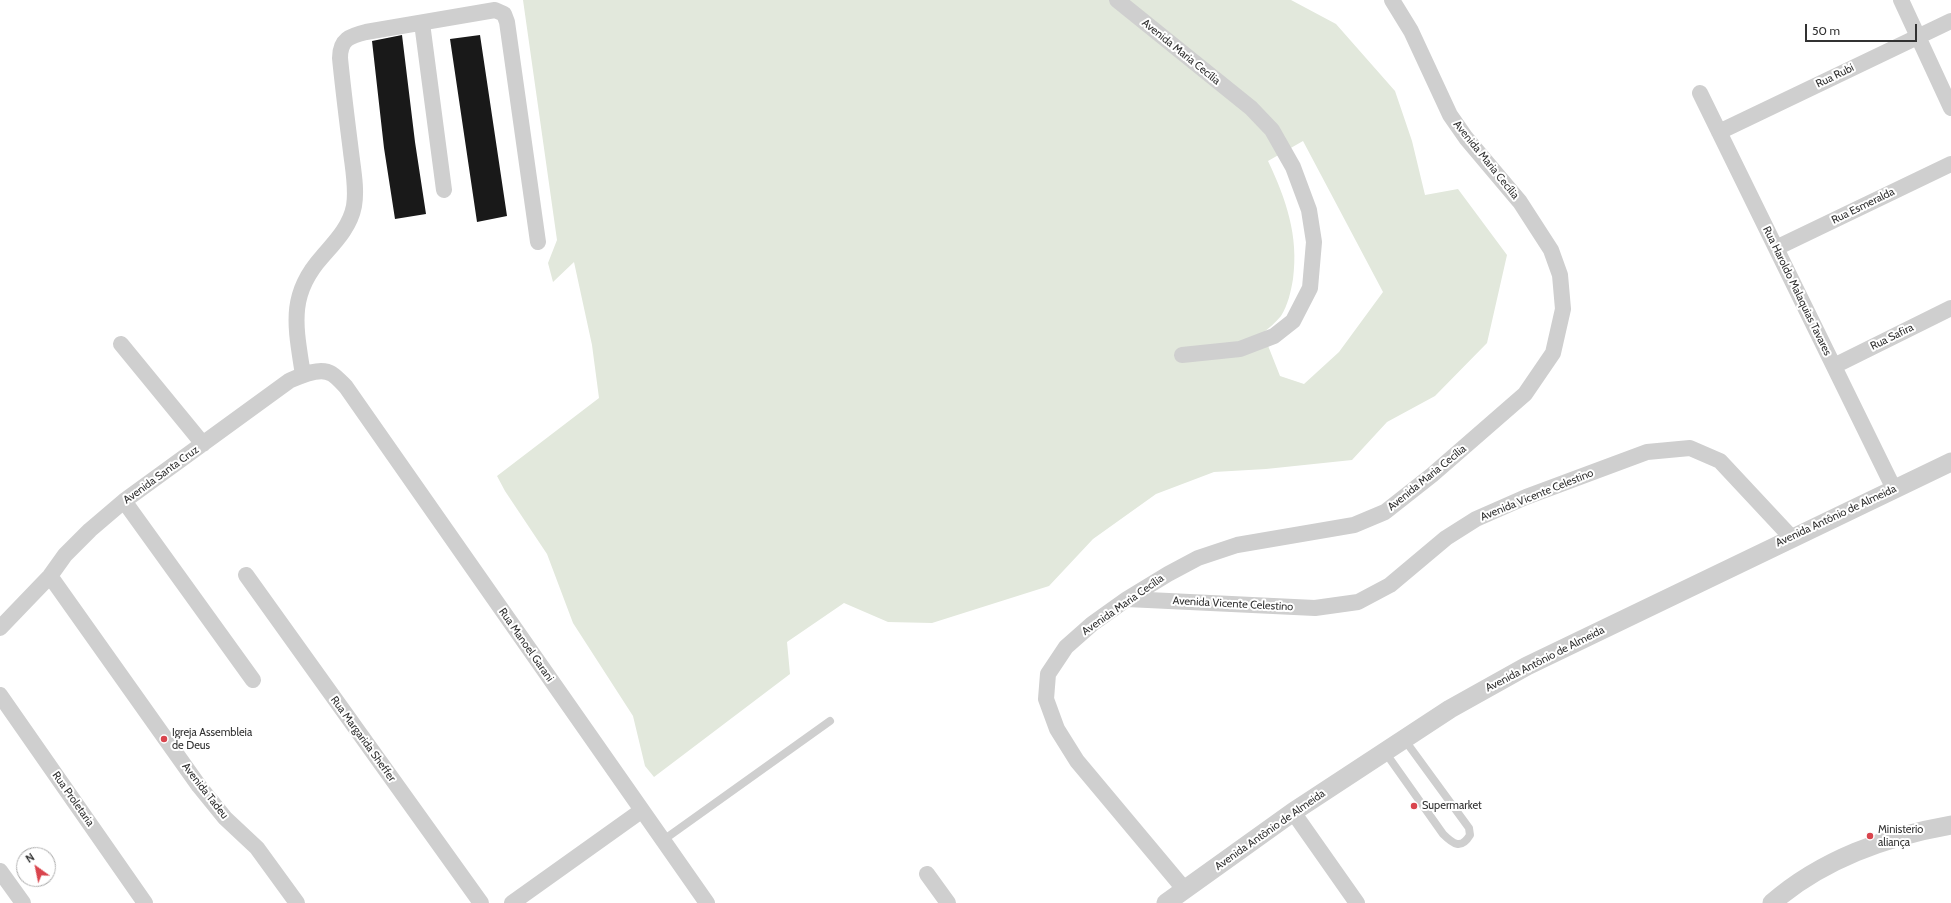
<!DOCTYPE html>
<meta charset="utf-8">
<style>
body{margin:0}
#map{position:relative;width:1951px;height:903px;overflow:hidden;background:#fff;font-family:Cabin,sans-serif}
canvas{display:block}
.north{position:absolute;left:16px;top:847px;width:40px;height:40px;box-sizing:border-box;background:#fff;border:1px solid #adadad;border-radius:50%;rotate:327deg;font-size:11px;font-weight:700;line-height:16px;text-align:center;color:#323232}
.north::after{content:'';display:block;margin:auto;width:14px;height:18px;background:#d9444d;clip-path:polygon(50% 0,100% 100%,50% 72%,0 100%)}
.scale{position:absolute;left:1805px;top:24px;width:112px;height:18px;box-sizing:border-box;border:2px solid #323232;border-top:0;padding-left:5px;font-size:12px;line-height:14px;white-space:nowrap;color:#323232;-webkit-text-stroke:3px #fff;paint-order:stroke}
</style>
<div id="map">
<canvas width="1951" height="903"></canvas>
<div class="north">N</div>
<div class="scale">50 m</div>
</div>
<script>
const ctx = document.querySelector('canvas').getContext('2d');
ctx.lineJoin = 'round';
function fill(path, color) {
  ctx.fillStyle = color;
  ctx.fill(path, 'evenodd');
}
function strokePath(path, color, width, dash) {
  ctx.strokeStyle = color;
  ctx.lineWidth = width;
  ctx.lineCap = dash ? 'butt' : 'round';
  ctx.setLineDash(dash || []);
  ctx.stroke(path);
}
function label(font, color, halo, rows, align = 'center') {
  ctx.font = font + ' Cabin,sans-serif';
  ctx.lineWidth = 4;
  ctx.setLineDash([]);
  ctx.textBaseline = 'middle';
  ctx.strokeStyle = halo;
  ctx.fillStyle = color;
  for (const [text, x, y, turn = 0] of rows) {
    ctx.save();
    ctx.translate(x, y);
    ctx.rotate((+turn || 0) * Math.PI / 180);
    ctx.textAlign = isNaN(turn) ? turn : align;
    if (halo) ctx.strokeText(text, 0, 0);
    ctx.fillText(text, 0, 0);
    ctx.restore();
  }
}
fill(new Path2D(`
 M523,0H1291L1336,24L1395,91L1412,141L1425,195L1458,189L1507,255L1487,343L1435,396L1387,422L1352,460L1266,469L1214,472L1156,494L1093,539L1049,586L932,623L888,622L844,603L787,642L790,674L654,777L645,766L633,716L573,623L547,554L505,491L497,476L599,398L592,345L574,262L553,282L548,263L557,240ZM1303,141L1383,292L1339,352L1304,384L1280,376L1263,333C1269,328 1276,322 1281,316C1288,305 1291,291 1293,279C1299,236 1286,199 1268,161Z`), '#e2e8dc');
fill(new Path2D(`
 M402,35L415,142L426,214L395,219L384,148L372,41Z
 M480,35L507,216L477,222L450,39Z`), '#191919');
strokePath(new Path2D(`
 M1385,752L1443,834C1453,844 1461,850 1470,835L1469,828L1404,739
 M662,841L830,721`), '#cfcfcf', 8);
strokePath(new Path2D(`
 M1117,0L1251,108L1272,130L1293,167L1309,210L1314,242L1310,288L1293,321L1274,336L1240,349L1182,355
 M1901,0L1951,108
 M422,23L444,190
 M1700,93L1894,489
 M1719,132L1951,21
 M1776,248L1951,164
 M121,344L203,444
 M1834,366L1951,308
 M303,375C296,328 287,296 322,257C335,242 350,227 354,206C357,189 353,169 351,152C347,120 343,89 340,58C340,39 350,36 366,32L495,10L504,14L507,22L538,242
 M124,501L253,680
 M246,575L481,903
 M50,576L199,786L225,818L257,848L297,903
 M1127,599L1315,608L1358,602L1390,585L1446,538L1476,519L1526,497L1647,452L1690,448L1720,461L1791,537
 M0,628L50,576L65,555L90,530L124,501L289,381C300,376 320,366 332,374C337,377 342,383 346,387L707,903
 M0,695L145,903
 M1293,812L1357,903
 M0,871L23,903
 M927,874L948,903
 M1185,890L1077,761L1057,729L1046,699L1048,674L1066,647L1092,624L1127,599L1168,574L1198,558L1237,545L1354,525L1385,512L1432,475L1525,394L1553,353L1563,309L1560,275L1551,250L1520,202L1466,138L1450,115L1411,31L1392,0
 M512,903L641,811`), '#cfcfcf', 16);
strokePath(new Path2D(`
 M1166,903L1293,812L1450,709L1527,666L1951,462
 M1772,903C1821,860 1887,836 1951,825`), '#cfcfcf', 19);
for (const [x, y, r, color] of [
 [164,739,4,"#d9444d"],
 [1414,806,4,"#d9444d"],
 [1870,836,4,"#d9444d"]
]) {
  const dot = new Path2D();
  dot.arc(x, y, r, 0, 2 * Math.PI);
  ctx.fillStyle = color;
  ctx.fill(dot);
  strokePath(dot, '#fff', 1.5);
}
label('11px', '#323232', '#fff', [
 ["Avenida Maria Cecília",1181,52,39],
 ["Rua Rubi",1835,76,-26],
 ["Avenida Maria Cecília",1486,160,51],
 ["Rua Esmeralda",1863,206,-26],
 ["Rua Haroldo Malaquias Tavares",1797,291,64],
 ["Rua Safira",1892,337,-26],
 ["Avenida Santa Cruz",161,475,-36],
 ["Avenida Maria Cecília",1427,478,-39],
 ["Avenida Vicente Celestino",1537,495,-22],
 ["Avenida Antônio de Almeida",1836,516,-25],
 ["Avenida Vicente Celestino",1233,604,3],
 ["Avenida Maria Cecília",1123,605,-35],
 ["Rua Manoel Garani",526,645,55],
 ["Avenida Antônio de Almeida",1545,659,-27],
 ["Rua Margarida Sheffer",363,739,54],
 ["Avenida Tadeu",205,791,52],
 ["Rua Proletaria",73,799,55],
 ["Avenida Antônio de Almeida",1270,830,-35]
]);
label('11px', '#323232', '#fff', [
 ["Igreja Assembleia",172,733],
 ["de Deus",172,746],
 ["Supermarket",1422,806],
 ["Ministerio",1878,830],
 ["aliança",1878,843]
], 'left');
</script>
